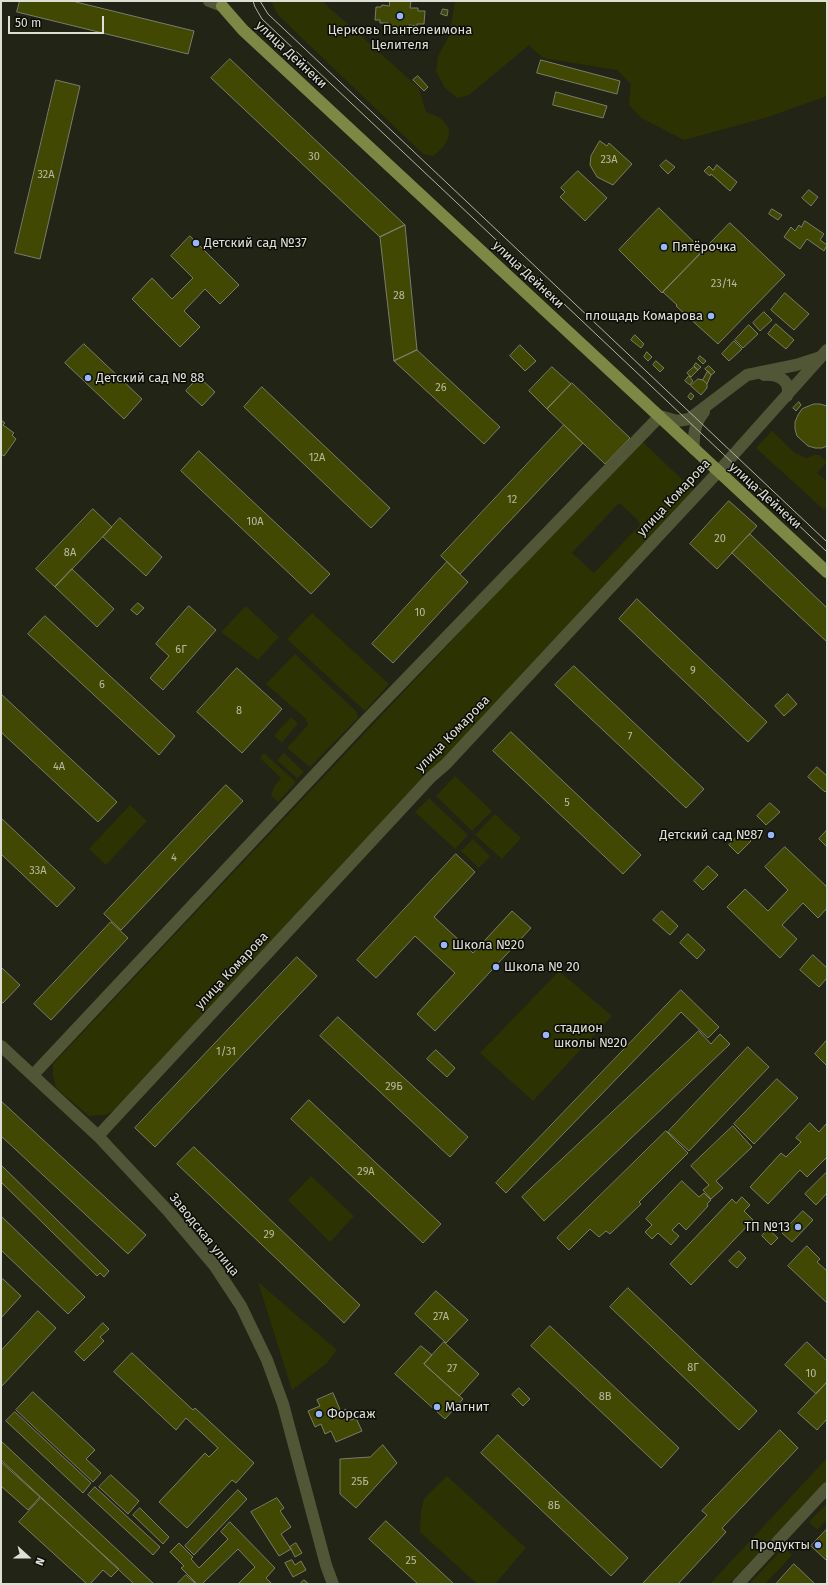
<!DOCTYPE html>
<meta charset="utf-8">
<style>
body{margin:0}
#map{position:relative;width:828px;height:1585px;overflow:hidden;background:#222415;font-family:"Fira Sans",sans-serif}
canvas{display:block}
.frame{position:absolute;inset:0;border:2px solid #dee0d6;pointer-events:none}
.north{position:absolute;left:8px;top:1537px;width:40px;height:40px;-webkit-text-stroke:3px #0c0d07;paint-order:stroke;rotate:111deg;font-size:11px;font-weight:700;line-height:16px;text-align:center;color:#dee0d6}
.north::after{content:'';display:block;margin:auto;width:14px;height:18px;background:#dee0d6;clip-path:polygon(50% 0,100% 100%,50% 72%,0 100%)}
.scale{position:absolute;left:8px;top:16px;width:96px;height:18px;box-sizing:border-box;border:2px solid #dee0d6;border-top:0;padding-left:5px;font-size:12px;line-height:14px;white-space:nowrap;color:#dee0d6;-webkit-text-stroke:3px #0c0d07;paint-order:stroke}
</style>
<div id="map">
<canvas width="828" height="1585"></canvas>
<div class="frame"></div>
<div class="north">N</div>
<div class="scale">50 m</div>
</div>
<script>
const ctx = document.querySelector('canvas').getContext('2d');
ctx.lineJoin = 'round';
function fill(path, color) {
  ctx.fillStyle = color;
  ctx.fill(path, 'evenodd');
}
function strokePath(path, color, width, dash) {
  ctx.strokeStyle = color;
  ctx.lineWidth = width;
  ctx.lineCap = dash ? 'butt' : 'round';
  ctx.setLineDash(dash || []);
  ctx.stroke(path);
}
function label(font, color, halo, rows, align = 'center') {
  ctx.font = font + ' "Fira Sans",sans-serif';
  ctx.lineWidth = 3;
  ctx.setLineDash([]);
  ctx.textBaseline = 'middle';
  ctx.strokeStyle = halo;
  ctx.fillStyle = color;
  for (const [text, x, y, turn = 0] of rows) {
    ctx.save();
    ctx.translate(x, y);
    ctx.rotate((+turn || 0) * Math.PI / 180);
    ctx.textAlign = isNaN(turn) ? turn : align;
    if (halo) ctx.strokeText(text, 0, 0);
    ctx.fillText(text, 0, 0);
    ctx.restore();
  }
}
fill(new Path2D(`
 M271,1H322L419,88L426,112C454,120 457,139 433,156L423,154L278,15Z
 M455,1H827V96L768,117L684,140L641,118L629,105L631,84L617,70L543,58L529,45L469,95L457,98L445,88L436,71L438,56L449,36Z
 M772,431L795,453L806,458L814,455H819L827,462L817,473L827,481V506L824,510L756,448Z
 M641,440L694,491L122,1106L105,1115L89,1116L56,1088L53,1076V1064ZM619,503L637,519L640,525L594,573L572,553Z
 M246,606L279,637L258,660L221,632Z
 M312,613L389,684L365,711L287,639Z
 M295,654L357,712L358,718L310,767L287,748L308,725L306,719L266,684Z
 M291,717L298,723L282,743L274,736Z
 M264,753L296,782L278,802L271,796L274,787L281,778L260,758Z
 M284,753L304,772L297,778L277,760Z
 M455,776L492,811L472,831L436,796Z
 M429,798L468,835L455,849L415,812Z
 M130,805L147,821L106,865L89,849Z
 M495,814L521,838L502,859L475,835Z
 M473,839L490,856L479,868L461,851Z
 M559,971L612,1016L533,1101L480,1053Z
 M311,1176L354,1216L330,1242L288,1200Z
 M258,1282L337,1350L327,1363L292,1390Z
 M827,1458V1480L729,1584H710Z
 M447,1476L526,1548L495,1584H477L420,1532L421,1510L424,1499Z
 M827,1503V1519L817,1530L809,1522Z
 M784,1547L792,1555L765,1584H749Z`), '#2d3202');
const building = new Path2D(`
 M20,1H72L194,31L188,54L17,12Z
 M390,1H411L410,8H418V11H425L424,24H417V26L409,25L408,31L403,35L391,34L387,29L388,23H380V20H375L376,7H381L382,5L389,6Z
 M443,9L448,10L447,16L441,14Z
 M230,59L405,225L380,237L211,78Z
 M541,60L620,81L617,94L537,73Z
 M418,76L428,87L424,91L413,80Z
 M56,80L80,86L40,259L15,253Z
 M556,92L607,106L603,118L553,105Z
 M600,141L607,146L609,143L632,164L613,185L597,177L590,165L591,156Z
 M666,160L675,167L668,174L660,166Z
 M717,165L737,182L730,191L711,174L710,176L704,171L709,166L713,170Z
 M578,171L607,198L585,221L560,197L565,192L561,188Z
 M809,190L818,197L811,206L802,198Z
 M659,208L703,251L662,293L619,250Z
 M772,209L782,215L778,220L769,214Z
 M805,221L824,234L820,240L827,245L824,251L807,239L800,249L784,237L791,227L795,231L799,225L801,227Z
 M730,223L785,275L718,344L676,306L677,305L663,292Z
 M405,225L417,350L394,361L380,237Z
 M190,236L239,285L220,304L205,289L184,311L200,327L180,347L132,299L152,278L172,299L193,278L171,256Z
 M785,293L809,314L794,330L771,310Z
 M764,312L772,320L760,331L753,323Z
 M776,324L794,340L786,349L768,334Z
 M749,325L758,334L743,348L735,340Z
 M635,335L644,344L641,348L631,340Z
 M734,341L742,349L729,361L722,354Z
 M84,344L142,399L124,419L65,363Z
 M520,345L536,361L525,371L510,356Z
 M417,350L500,427L484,444L394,361Z
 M647,352L652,357L648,361L644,357Z
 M700,356L706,361L703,364L698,359Z
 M656,361L664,368L660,372L653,365Z
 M696,363L701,367L698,370L694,366Z
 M709,366L715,372L711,375L705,369Z
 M552,367L571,384L547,409L529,391Z
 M694,367L698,370L691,377L687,373Z
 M708,371L711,375L707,384L703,380Z
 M689,376L693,381L690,385L685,381Z
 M199,377L215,392L202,406L186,391Z
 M698,379L703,380L707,384V388L701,395L691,386Z
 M572,383L630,438L605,464L547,409Z
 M262,387L390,508L371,528L244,407Z
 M691,393L694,396L691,400L688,397Z
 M799,402L801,405L796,411L793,408Z
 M814,404H820L827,406V446L822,448H815L808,446L797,436L795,429V422L798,415L802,409Z
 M1,420L5,423L3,425L14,433L12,435L16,439L4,456L1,454Z
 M564,425L583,443L460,574L441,556Z
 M199,451L330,574L311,594L181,471Z
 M729,501L757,526L717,569L690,544Z
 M93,509L112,527L55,587L36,569Z
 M120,518L162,557L146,576L103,537Z
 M750,534L827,608V642L732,553Z
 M447,562L468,582L393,663L372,644Z
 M72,569L114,609L97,627L55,587Z
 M637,599L767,722L748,742L619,619Z
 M138,603L144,608L137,615L131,610Z
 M189,606L216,630L163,690L150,678L169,656L156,644Z
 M45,616L175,736L159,755L28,634Z
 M574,666L704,789L686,808L555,685Z
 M237,668L282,709L242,753L197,712Z
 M1,694L117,802L98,822L1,732Z
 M788,694L797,704L784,716L775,706Z
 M511,732L641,855L623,874L493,751Z
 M817,767L827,776V790L825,792L808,777Z
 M226,785L243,801L121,930L104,914Z
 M770,803L780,812L766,825L757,816Z
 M1,818L75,888L57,907L1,854Z
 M827,830V847L819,839Z
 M742,832L751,841L738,854L729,845Z
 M785,847L827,887V908L818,918L803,903L782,925L797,939L780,958L727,907L745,889L768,911L788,890L765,867Z
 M456,854L475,872L434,917L473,953L512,911L531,928L435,1031L417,1014L455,973L415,936L376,978L357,960Z
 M708,866L718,875L703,890L694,881Z
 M662,911L678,926L670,935L653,920Z
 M111,922L128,938L51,1020L34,1004Z
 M688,934L705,950L697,959L680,943Z
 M813,955L827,968V978L819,987L800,970Z
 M297,957L317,976L155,1147L135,1128Z
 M1,967L20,985L3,1003L1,1002Z
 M681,990L719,1027L708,1038L681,1012L506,1193L496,1183Z
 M338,1017L468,1137L450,1157L320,1036Z
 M699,1031L711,1044L720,1034L730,1044L544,1221L522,1197Z
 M827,1040V1066L815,1054Z
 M748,1047L769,1067L689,1151L668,1132Z
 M436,1050L455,1068L447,1077L427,1059Z
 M777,1079L798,1098L754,1144L734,1124Z
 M309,1100L441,1224L423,1243L291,1119Z
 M1,1101L146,1235L128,1254L1,1136Z
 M810,1123L819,1132L826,1124L827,1125V1157L807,1177L800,1170L768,1204L750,1187L781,1153L786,1157L801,1142L796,1138Z
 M733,1126L752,1147L716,1181L723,1188L711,1199L703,1190L709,1185L691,1166Z
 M666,1131L688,1153L639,1202L641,1204L610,1234L606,1231L599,1237L590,1229L569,1250L557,1238Z
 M194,1147L360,1305L344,1323L177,1164Z
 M1,1165L109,1271L104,1277L100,1273L97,1276L1,1182Z
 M827,1172V1193L816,1205L805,1194Z
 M682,1181L699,1197L704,1193L711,1200L707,1204L708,1206L686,1230L679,1223L672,1230L679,1236L671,1245L658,1233L652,1239L645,1232L652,1225L646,1219Z
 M742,1197L750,1205L744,1211L753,1220L691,1285L670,1264L732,1199L736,1203Z
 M803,1211L813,1220L792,1242L782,1233Z
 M1,1216L85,1297L68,1314L1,1250Z
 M768,1229L778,1238L771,1245L762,1236Z
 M807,1246L820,1259L817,1262L827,1271V1303L788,1266Z
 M739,1251L746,1258L737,1268L729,1261Z
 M3,1279L21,1296L1,1318V1281Z
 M628,1288L757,1411L739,1430L610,1307Z
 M436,1291L468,1320L446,1343L415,1314Z
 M38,1311L56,1328L1,1387V1351Z
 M103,1323L109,1329L100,1337L104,1341L84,1361L75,1352Z
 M550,1326L679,1448L661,1468L531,1346Z
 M444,1342L479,1374L459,1396L424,1364Z
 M807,1342L827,1361V1382L816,1394L785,1365Z
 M421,1346L432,1355L424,1364L463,1399L445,1419L395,1374Z
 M132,1353L193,1410L195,1408L254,1463L236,1483L232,1480L187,1528L159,1502L205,1453L209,1457L218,1448L186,1418L176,1430L114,1372Z
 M827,1382V1419L817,1430L798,1413Z
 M519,1388L530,1399L523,1406L512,1395Z
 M33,1392L95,1450L86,1459L101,1473L93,1482L16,1410Z
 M333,1393L341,1412L346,1409L351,1420L356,1418L362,1431L336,1442L331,1431L325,1434L321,1424L315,1427L308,1411L320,1406L317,1400Z
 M15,1412L91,1483L83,1493L6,1421Z
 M780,1430L798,1448L722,1528L726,1532L678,1584H642L707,1515L702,1511Z
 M498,1435L628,1558L611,1576L481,1453Z
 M1,1441L154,1584H134L1,1460Z
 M383,1445L397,1463L356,1508L340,1494V1459L370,1457Z
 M1,1462L40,1497L28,1510L1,1486Z
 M111,1475L139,1501L128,1514L99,1487Z
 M95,1487L160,1547L153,1555L88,1495Z
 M238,1490L247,1499L194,1555L185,1546Z
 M41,1498L119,1569L111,1577L103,1570L90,1584H87L19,1522Z
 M277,1498L284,1508L280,1511L291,1527L281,1534L291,1549L279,1556L251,1512Z
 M140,1508L169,1537L163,1544L133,1515Z
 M386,1521L454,1584H418L369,1539Z
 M230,1522L275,1568L266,1578L272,1584H238L255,1567L238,1549L202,1584H197L181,1568L184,1566L170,1552L179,1543L193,1557L191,1559L199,1568L228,1539L221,1532Z
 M827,1529V1561L811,1546Z
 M296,1543L302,1553L295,1557L290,1547Z
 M292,1560L295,1565L301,1561L306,1570L293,1577L285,1563Z
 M794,1564L814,1583L813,1584H776Z
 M186,1575L196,1584H177Z
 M304,1580L309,1584H300Z`);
fill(building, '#414802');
strokePath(building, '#7a7d6b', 1);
strokePath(new Path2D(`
 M209,1L222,6
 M764,375C777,374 792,380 787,396
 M694,449C693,436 694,423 704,412
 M1,1046L98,1136L169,1212L214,1265L241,1306L267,1360L283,1404L326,1565L333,1584
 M33,1075L367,719L660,416L677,421L689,419L747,375L796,365L821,357
 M98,1136L431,777L446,764L718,472L827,350
 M738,1584L827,1488`), '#515637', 12);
strokePath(new Path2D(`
 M222,6L243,30L827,572`), '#7e8845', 12);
strokePath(new Path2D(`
 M253,1L255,7L262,19L827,552
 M260,1L268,14L827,542`), '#b2b4a9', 1);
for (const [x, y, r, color] of [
 [400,16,4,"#97b6fd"],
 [196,243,4,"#97b6fd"],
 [664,247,4,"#97b6fd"],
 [711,316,4,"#97b6fd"],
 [88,378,4,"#97b6fd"],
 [771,835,4,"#97b6fd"],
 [444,945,4,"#97b6fd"],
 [496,967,4,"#97b6fd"],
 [546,1035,4,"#97b6fd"],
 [798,1227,4,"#97b6fd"],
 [437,1407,4,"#97b6fd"],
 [319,1414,4,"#97b6fd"],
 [818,1545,4,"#97b6fd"]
]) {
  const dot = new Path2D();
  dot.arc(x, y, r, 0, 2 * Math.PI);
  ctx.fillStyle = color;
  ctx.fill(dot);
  strokePath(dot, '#0c0d07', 1.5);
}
label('11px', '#b7baa1', null, [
 ["30",314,157],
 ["23А",609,160],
 ["32А",46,175],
 ["23/14",724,284],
 ["28",399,296],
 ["26",441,388],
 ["12А",317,458],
 ["12",512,500],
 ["10А",255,522],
 ["20",720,539],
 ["8А",70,553],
 ["10",420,613],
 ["6Г",181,650],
 ["9",693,671],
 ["6",102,685],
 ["8",239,711],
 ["7",630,737],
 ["4А",59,767],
 ["5",567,803],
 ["4",174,858],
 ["33А",38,871],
 ["1/31",226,1052],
 ["29Б",394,1087],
 ["29А",366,1172],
 ["29",269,1235],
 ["27А",441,1317],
 ["8Г",693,1368],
 ["27",452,1369],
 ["10",811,1374],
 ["8В",605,1397],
 ["25Б",360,1482],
 ["8Б",554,1506],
 ["25",411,1561]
]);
label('13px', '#dee0d6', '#0c0d07', [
 ["Церковь Пантелеимона",400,30,"center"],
 ["Целителя",400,45,"center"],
 ["Детский сад №37",204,243],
 ["Пятёрочка",672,247],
 ["площадь Комарова",703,316,"right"],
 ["Детский сад № 88",96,378],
 ["Детский сад №87",763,835,"right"],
 ["Школа №20",452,945],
 ["Школа № 20",504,967],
 ["стадион",554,1028],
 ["школы №20",554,1043],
 ["ТП №13",790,1227,"right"],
 ["Магнит",445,1407],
 ["Форсаж",327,1414],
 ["Продукты",810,1545,"right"]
], 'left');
label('13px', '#dee0d6', '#0c0d07', [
 ["улица Дейнеки",291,55,43],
 ["улица Дейнеки",528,275,43],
 ["улица Дейнеки",765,496,42],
 ["улица Комарова",674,498,-47],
 ["улица Комарова",453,734,-46],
 ["улица Комарова",232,971,-47],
 ["Заводская улица",204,1235,51]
]);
</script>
